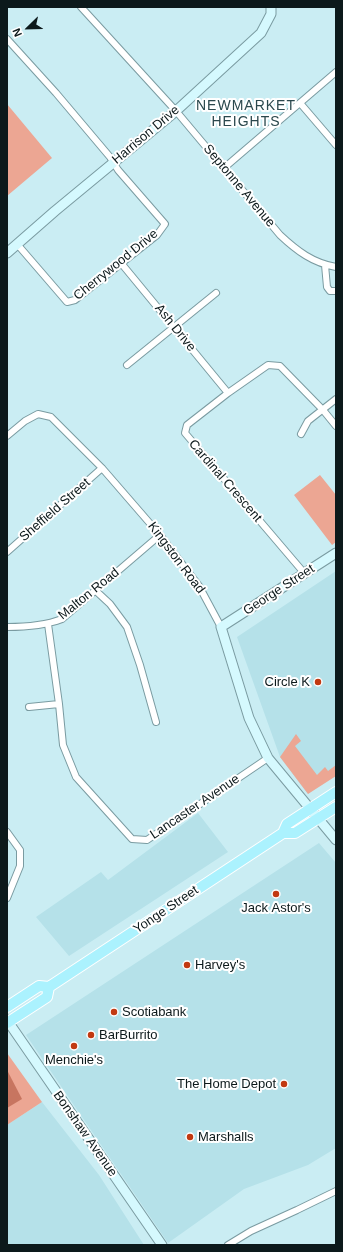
<!DOCTYPE html>
<style>
body{margin:0}
#map{position:relative;width:343px;height:1252px;overflow:hidden;background:#caedf3;font-family:Arial,sans-serif}
canvas{display:block}
.frame{position:absolute;inset:0;border:8px solid #0c191b;pointer-events:none}
.north{position:absolute;left:8px;top:8px;width:40px;height:40px;-webkit-text-stroke:3px #fff;paint-order:stroke;rotate:247deg;font-size:11px;font-weight:700;line-height:16px;text-align:center;color:#0c191b}
.north::after{content:'';display:block;margin:auto;width:14px;height:18px;background:#0c191b;clip-path:polygon(50% 0,100% 100%,50% 72%,0 100%)}
</style>
<div id="map">
<canvas width="343" height="1252"></canvas>
<div class="frame"></div>
<div class="north">N</div>
</div>
<script>
const ctx = document.querySelector('canvas').getContext('2d');
ctx.lineJoin = 'round';
function fill(path, color) {
  ctx.fillStyle = color;
  ctx.fill(path, 'evenodd');
}
function strokePath(path, color, width, dash) {
  ctx.strokeStyle = color;
  ctx.lineWidth = width;
  ctx.lineCap = dash ? 'butt' : 'round';
  ctx.setLineDash(dash || []);
  ctx.stroke(path);
}
function label(font, color, halo, rows, align = 'center') {
  ctx.font = font + ' Arial,sans-serif';
  ctx.lineWidth = 4;
  ctx.setLineDash([]);
  ctx.textBaseline = 'middle';
  ctx.strokeStyle = halo;
  ctx.fillStyle = color;
  for (const [text, x, y, turn = 0] of rows) {
    ctx.save();
    ctx.translate(x, y);
    ctx.rotate((+turn || 0) * Math.PI / 180);
    ctx.textAlign = isNaN(turn) ? turn : align;
    if (halo) ctx.strokeText(text, 0, 0);
    ctx.fillText(text, 0, 0);
    ctx.restore();
  }
}
fill(new Path2D(`
 M336,571V770L308,794L280,757L237,637Z
 M198,813L228,852L69,956L36,917L101,872L108,880Z
 M319,843L336,863V1148L308,1165L244,1189L168,1243L26,1035Z
 M42,1102L99,1175L144,1245H7V1125Z`), '#b5e1e9');
fill(new Path2D(`
 M7,104L52,158L7,196Z
 M320,475L336,495V542L332,545L294,495Z
 M296,734L301,741L295,746L317,775L325,767L328,771L336,765V776L308,794L280,757Z
 M7,1053L42,1102L7,1125Z`), '#eca693');
fill(new Path2D(`
 M7,1070L22,1099L7,1108Z`), '#c77560');
const street = new Path2D(`
 M81,7L176,111L280,235C297,251 313,263 336,267
 M7,39L56,93L110,157L118,170L165,224L157,235L75,300L67,302L17,244
 M300,103L336,145
 M224,168L336,72
 M121,263L228,393
 M325,265L327,287L330,291H336
 M127,365L216,293
 M301,434L308,421L336,399
 M7,436L25,421L38,414L51,417L102,468L160,535L199,586L221,627
 M7,552L102,468
 M305,574L185,433L187,425L228,393L268,365L280,366L323,410L336,426
 M96,591L110,604L127,627L140,665L156,722
 M48,624L59,704L63,745L76,777L132,839L147,840L268,758
 M7,627C26,627 44,626 62,619L160,535
 M29,707L59,704
 M7,832L20,850V866L7,898
 M228,1245L251,1231L297,1210L336,1191`);
const secondary = new Path2D(`
 M7,253L55,211L176,111L261,33L271,14V7
 M336,553L221,627L249,718L268,758L336,840
 M7,1020L162,1245`);
const primary = new Path2D(`
 M283,833H295L336,807
 M7,1007L39,986L49,987L283,833L287,824L336,792
 M7,1023L47,997L49,987`);
strokePath(street, '#7a9ba1', 8);
strokePath(secondary, '#7a9ba1', 11);
strokePath(primary, '#fff', 12);
strokePath(street, '#fff', 6);
strokePath(secondary, '#d5f9fe', 9);
strokePath(primary, '#abf2fe', 10);
for (const [x, y, r, color] of [
 [318,682,4,"#c23911"],
 [276,894,4,"#c23911"],
 [187,965,4,"#c23911"],
 [114,1012,4,"#c23911"],
 [91,1035,4,"#c23911"],
 [74,1046,4,"#c23911"],
 [284,1084,4,"#c23911"],
 [190,1137,4,"#c23911"]
]) {
  const dot = new Path2D();
  dot.arc(x, y, r, 0, 2 * Math.PI);
  ctx.fillStyle = color;
  ctx.fill(dot);
  strokePath(dot, '#fff', 1.5);
}
label('13px', '#0c191b', '#fff', [
 ["Harrison Drive",146,135,-40],
 ["Septonne Avenue",239,186,50],
 ["Cherrywood Drive",116,265,-39],
 ["Ash Drive",175,328,51],
 ["Cardinal Crescent",225,481,49],
 ["Sheffield Street",55,510,-41],
 ["Kingston Road",176,558,53],
 ["George Street",279,590,-33],
 ["Malton Road",89,594,-39],
 ["Lancaster Avenue",195,807,-34],
 ["Yonge Street",166,910,-34],
 ["Bonshaw Avenue",85,1134,55]
]);
label('13px', '#0c191b', '#fff', [
 ["Circle K",310,682,"right"],
 ["Jack Astor's",276,908,"center"],
 ["Harvey's",195,965],
 ["Scotiabank",122,1012],
 ["BarBurrito",99,1035],
 ["Menchie's",74,1060,"center"],
 ["The Home Depot",276,1084,"right"],
 ["Marshalls",198,1137]
], 'left');
ctx.letterSpacing = '1px';
label('14px', '#2a484d', '#fff', [
 ["NEWMARKET",246,106],
 ["HEIGHTS",246,122]
]);
ctx.letterSpacing = '0px';
</script>
